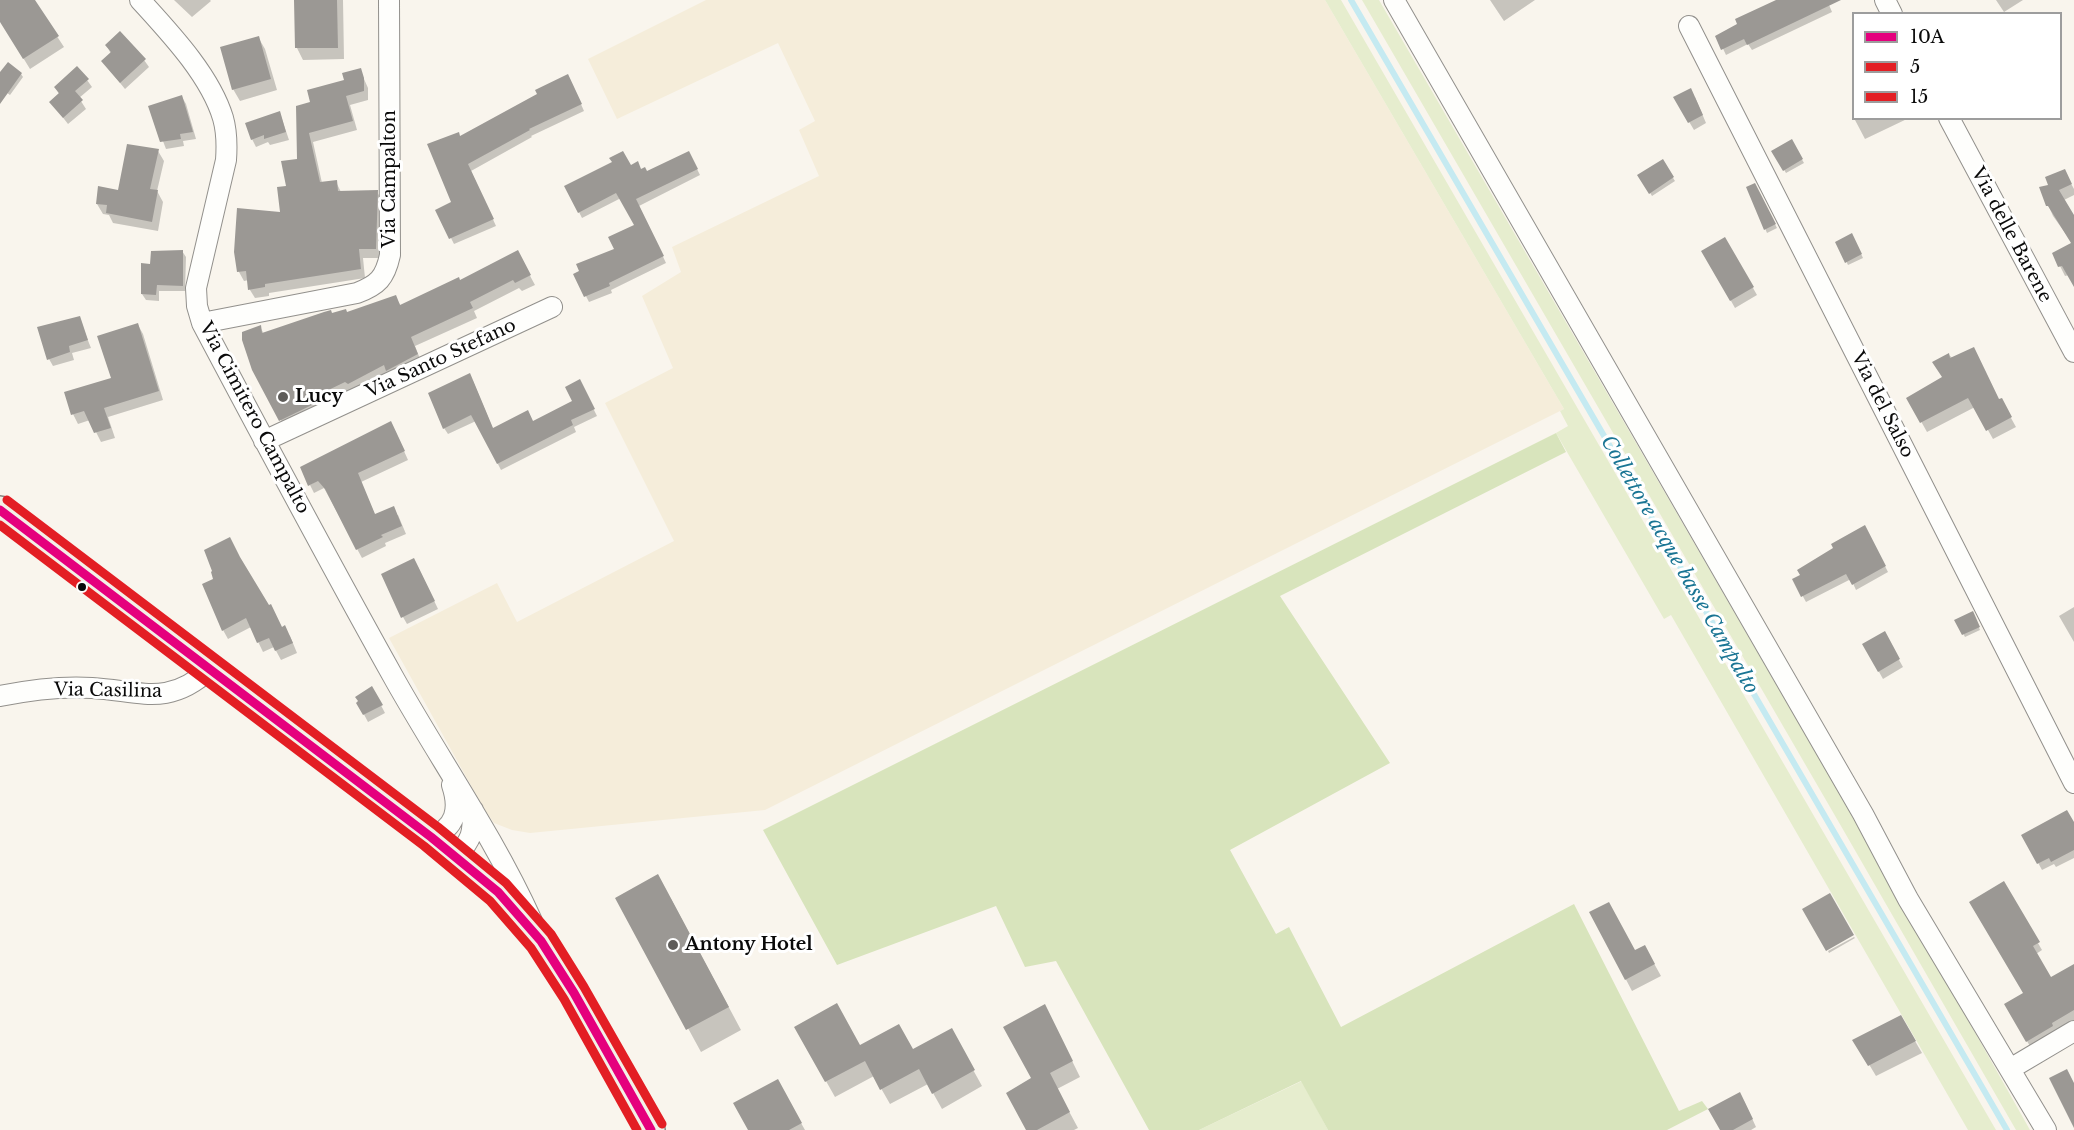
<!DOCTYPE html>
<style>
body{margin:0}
#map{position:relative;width:2074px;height:1130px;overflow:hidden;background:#f9f5ed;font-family:"Libre Baskerville",serif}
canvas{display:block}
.legend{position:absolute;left:1852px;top:12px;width:210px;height:108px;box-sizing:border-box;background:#fff;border:2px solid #9d9d9d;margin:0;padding:8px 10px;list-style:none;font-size:18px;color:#0a0a0a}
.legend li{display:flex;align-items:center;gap:12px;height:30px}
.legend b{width:30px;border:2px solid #9d9d9d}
</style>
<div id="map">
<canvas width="2074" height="1130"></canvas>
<ul class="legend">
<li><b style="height:8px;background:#e5007d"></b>10A</li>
<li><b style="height:8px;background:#e31e24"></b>5</li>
<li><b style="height:8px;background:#e31e24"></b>15</li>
</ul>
</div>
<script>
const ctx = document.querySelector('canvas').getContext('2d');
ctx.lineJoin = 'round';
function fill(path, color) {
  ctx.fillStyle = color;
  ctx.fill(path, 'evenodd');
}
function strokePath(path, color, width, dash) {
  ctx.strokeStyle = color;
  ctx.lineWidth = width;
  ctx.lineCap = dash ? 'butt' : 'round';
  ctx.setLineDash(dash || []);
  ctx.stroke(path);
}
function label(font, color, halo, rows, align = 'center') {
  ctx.font = font + ' "Libre Baskerville",serif';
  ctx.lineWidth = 6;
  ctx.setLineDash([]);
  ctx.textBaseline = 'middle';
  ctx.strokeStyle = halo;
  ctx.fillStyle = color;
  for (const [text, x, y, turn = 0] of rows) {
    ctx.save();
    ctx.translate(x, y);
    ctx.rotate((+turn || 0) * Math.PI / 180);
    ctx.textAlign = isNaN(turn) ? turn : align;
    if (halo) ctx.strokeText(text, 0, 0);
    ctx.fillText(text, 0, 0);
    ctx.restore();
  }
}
fill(new Path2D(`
 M706,0H1325L1564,409L765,810L530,833L512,830L494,823L484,809L389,638L497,583L517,622L674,541L605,403L673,368L642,296L681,272L672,247L819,176L799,130L815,121L778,43L617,119L588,59Z`), '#f5edda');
fill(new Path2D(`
 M1325,0H1341L1996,1130H1968L1671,615L1664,619L1556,433L1568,426L1560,411L1564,409Z
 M1362,0H1379L1867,841L2030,1130H2016L1841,826Z
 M1302,1081L1328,1130H1199Z`), '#e6edce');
fill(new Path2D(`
 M1556,433L1566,452L1280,596L1390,763L1230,850L1276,934L1289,927L1341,1027L1574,904L1679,1111L1702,1101L1708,1109L1667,1130H1328L1301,1081L1199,1130H1149L1056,961L1025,967L996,906L837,965L763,830Z`), '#d8e4bc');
fill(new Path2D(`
 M0,0H33L64,47L30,69L0,20Z
 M174,0H210L211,1L192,17Z
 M296,0H343L344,59L303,60L297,48Z
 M1490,0H1535L1504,21Z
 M1780,0H1827L1832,12L1752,50L1748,44L1726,55L1717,36Z
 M1996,0H2023L2004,12Z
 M258,37L265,49L277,90L240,101L233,89Z
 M107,46L144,60L149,67L125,89L103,62L111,54Z
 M360,70L368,88V100L350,105L357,130L313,142L322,183L336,182L341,192H377L382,200L381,258H363L365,278L269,293V296L255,298L250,290L249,280L244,281L239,272L236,252L282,214L288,187L299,160L312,103Z
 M21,74L23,77L10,95L0,88V75Z
 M87,80L92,87L79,98L86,109L68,124L51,102L59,94L55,87Z
 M571,82L584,111L531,136L532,137L471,171L496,226L454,244L451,238L460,138Z
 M182,97L186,104L196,139L183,141L184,146L166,149L150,107Z
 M1695,97L1706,123L1694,130L1675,98Z
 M280,113L289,140L270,145L268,142L256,147L252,139Z
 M1858,118H1909L1865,139L1855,120Z
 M1791,141L1804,163L1786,173L1773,151Z
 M158,151L164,161L157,191L163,202L158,231L113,223L109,215L103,214L97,204L119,191Z
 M689,153L700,175L639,206L666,263L611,290L612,293L589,302L575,275L616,250L636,226L621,198L582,218L579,212L630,167L646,173Z
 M1662,161L1675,181L1652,196L1639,175Z
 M2064,171L2074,189V195L2064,200L2074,217V284L2069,275L2065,276L2054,254L2073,244L2053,216L2041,189L2050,186L2047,178Z
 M1755,185L1777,228L1767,233L1748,188Z
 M1852,235L1863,258L1848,265L1837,242Z
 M1725,239L1757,295L1735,308L1703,251Z
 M182,251L186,257L185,291H159V301L146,300L142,294L152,265Z
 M522,261L535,285L522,291L519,288L474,311L477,318L415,346L422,364L286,429L281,420L260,327L264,334L332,315L348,314L395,297L401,306L459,281Z
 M79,318L91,348L72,353L74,360L53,366L49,359Z
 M138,325L143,334L163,400L108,417L115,438L101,442L90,420L78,424L73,414L113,379Z
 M1949,355L1999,400H2001L2016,427L1993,439L1975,407L1927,432L1908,398L1944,378Z
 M473,381L493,429L533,423L574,402L583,388L597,416L574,427L576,432L501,470L476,421L448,434L444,428Z
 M395,431L408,460L361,482L375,515H398L406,534L385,543L386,546L362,558L324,488L314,493L310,485Z
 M1865,527L1888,572L1856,590L1851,579L1806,602L1794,580Z
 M243,565L282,628L290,636L297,653L281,660L274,647L263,652L251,627L228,639L223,630Z
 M418,567L438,609L407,624L403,617Z
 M2074,607V642L2059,616Z
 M1974,616L1980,630L1965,637L1956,620Z
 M1884,633L1903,667L1883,679L1864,645Z
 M372,688L385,713L368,722L358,703Z
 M2074,825V858L2056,867L2054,864L2042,870L2023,835Z
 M2003,883L2042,950L2036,954L2050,979L2074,965V1020L2054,1031L2056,1034L2031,1048L2006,1005L2025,993Z
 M617,898L671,899L741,1030L701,1052Z
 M1591,913L1634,952L1651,958L1661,976L1632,991Z
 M1854,937L1855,938L1829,953L1828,951Z
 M1045,1006L1080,1077L1057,1089L1078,1128L1074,1130H1027Z
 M1901,1017L1922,1053L1876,1076L1855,1041Z
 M796,1028L860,1047L912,1051L951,1030L982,1086L942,1109L928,1084L890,1104L874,1076L835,1097Z
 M777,1081L805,1130H749Z
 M1744,1101L1756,1127L1751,1130H1722Z`), '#0003');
strokePath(new Path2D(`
 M1351,0L2007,1130`), '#c5eaf1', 6);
fill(new Path2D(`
 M0,0H35L59,36L23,59L0,22Z
 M294,0H337L338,48H295Z
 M1776,0H1841L1747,45L1744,39L1721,50L1715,36L1737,24L1735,19Z
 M120,31L146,59L120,83L101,61L111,52L105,45Z
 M259,36L271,79L232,90L220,47Z
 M8,62L22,73L0,104V72Z
 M77,66L89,79L75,91L83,100L63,118L49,102L59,93L54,87Z
 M361,68L364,78V91L346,96L353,121L309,133L320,182L337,180L338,191L378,190L376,249H359L361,269L265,284V287L248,290L246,271L237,272L234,252L237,208L280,212L277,187L286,186L281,161L297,159L296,106L310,102L307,90L344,80L342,73Z
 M568,74L582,104L529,129L530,130L468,164L494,219L449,239L435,210L451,202L427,144L459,132L460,136L537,94L535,90Z
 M1691,88L1703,115L1688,123L1673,97Z
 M182,95L193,132L180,134L181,139L160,142L148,106Z
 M280,111L286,132L264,139V135L251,140L245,123Z
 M1792,139L1803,159L1783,171L1771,151Z
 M127,144L159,149L150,189L158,190L152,222L106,213L107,205L96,204L98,186L118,190Z
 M623,151L631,165L638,161L641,169L645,167L647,171L689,151L698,169L636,199L664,256L609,283L610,286L584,297L573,274L579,271L576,264L614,249L608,237L634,225L616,193L578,213L564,186L612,162L609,158Z
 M1663,159L1674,177L1649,194L1637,175Z
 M2065,169L2072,184L2059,190L2074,215V287L2062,266L2058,267L2052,253L2071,243L2048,206H2046L2039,187L2048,185L2045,177Z
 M1755,183L1776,224L1764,230L1746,187Z
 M1852,233L1862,254L1845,263L1835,242Z
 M1725,237L1754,287L1730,301L1701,251Z
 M183,250V286L157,285L156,295L141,294V263L150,264L151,251Z
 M518,250L531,275L515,283L513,280L470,302L473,308L411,337L418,354L386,371L384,365L348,384L345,382L314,397L316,403L279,421L252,370L242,340V332L261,325L262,333L324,312L331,310L332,313L346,309L347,312L396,295L400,305L459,277L460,280Z
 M80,316L88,340L69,346L70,352L47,360L37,327Z
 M138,323L159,391L104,408L111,428L94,433L84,411L71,415L64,392L111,378L97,336Z
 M1974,347L1999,399L2002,398L2012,417L1986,431L1968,398L1920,423L1906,398L1942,377L1932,362L1949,353L1950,358Z
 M470,373L493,428L528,410L533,421L572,401L565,387L580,379L595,409L571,420L573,425L497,464L471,415L443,429L428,393Z
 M391,421L405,451L358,473L375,514L394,506L402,526L381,535L383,537L356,550L325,489L318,481L308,486L300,467Z
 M1865,525L1886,566L1852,585L1846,574L1801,597L1792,579L1800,575L1797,570L1833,548L1831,544Z
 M230,537L240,557L269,605L271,604L282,627L285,625L293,643L275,651L269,638L257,643L246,618L222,631L202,584L213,579L211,572L212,571L204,550Z
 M414,558L435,601L401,618L381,574Z
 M1973,611L1980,627L1962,635L1954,620Z
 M1885,631L1900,659L1878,672L1862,644Z
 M372,686L383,705L363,715L356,703L358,701L355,697Z
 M2067,810L2074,822V850L2051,862L2049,858L2037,864L2021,835Z
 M658,874L729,1007L686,1030L615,898Z
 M2004,881L2040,942L2033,946L2051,977L2074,964V1010L2052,1023L2053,1026L2026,1042L2004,1004L2023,993L1969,902Z
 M1830,893L1854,935L1826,951L1802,909Z
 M1609,902L1635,950L1645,945L1655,964L1625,980L1589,912Z
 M837,1003L860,1045L899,1024L913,1049L952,1028L975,1070L932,1094L919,1069L880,1090L865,1061L825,1082L794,1027Z
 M1045,1004L1073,1061L1050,1073L1070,1112L1037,1130H1026L1006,1093L1031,1078L1003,1027Z
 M1901,1015L1916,1041L1868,1066L1852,1040Z
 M2067,1069L2074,1083V1128L2049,1078Z
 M778,1079L802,1123L789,1130H748L733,1103Z
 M1740,1092L1753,1119L1733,1130H1720L1708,1109Z`), '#9b9894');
const street = new Path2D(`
 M140,0C170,33 210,75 223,118C227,132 227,146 226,160L196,288L197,306L202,323C265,442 329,562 395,680C440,760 494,837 532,921
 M1394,0L1863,814L1908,899L2046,1130
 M1885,0L1892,14
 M1689,26L2074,783
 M1949,118L2074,352
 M202,323L357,293C378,285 385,278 390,255L389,0
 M264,441L552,307
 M0,696C30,690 62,686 92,688C141,691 169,707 210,669
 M431,837C456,828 460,809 452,785
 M456,858C472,838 473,835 473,810
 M2010,1069L2074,1031`);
const secondary = new Path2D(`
 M0,510L431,837L498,892L541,941L574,993L635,1099L651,1130`);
strokePath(street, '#92908c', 22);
strokePath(secondary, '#888683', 30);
strokePath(street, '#fefefc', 20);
strokePath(secondary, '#f3f0e7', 27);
strokePath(new Path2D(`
 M0,510L431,837L498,892L541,941L574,993L651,1130`), '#e5007d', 9);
strokePath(new Path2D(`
 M0,525L424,846L490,901L531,948L564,999L637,1130`), '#e31e24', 9);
strokePath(new Path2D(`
 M7,500L438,827L506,883L551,934L584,987L662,1124`), '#e31e24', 9);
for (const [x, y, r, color] of [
 [283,397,6,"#5e5c59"],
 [82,587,5,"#0a0a0a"],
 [673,945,6,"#5e5c59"]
]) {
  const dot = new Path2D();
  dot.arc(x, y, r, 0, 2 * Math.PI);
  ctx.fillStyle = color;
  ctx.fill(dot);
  strokePath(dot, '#fff', 2);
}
label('18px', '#0a0a0a', '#fff', [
 ["Via Campalton",390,179,-90],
 ["Via delle Barene",2011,235,62],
 ["Via Santo Stefano",441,359,-25],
 ["Via del Salso",1882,405,63],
 ["Via Cimitero Campalto",254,418,62],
 ["Via Casilina",108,691,1]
]);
label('bold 18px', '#0a0a0a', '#fff', [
 ["Lucy",295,397],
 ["Antony Hotel",685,945]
], 'left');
label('italic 20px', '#1a7594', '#fff', [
 ["Collettore acque basse Campalto",1679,565,60]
]);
</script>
